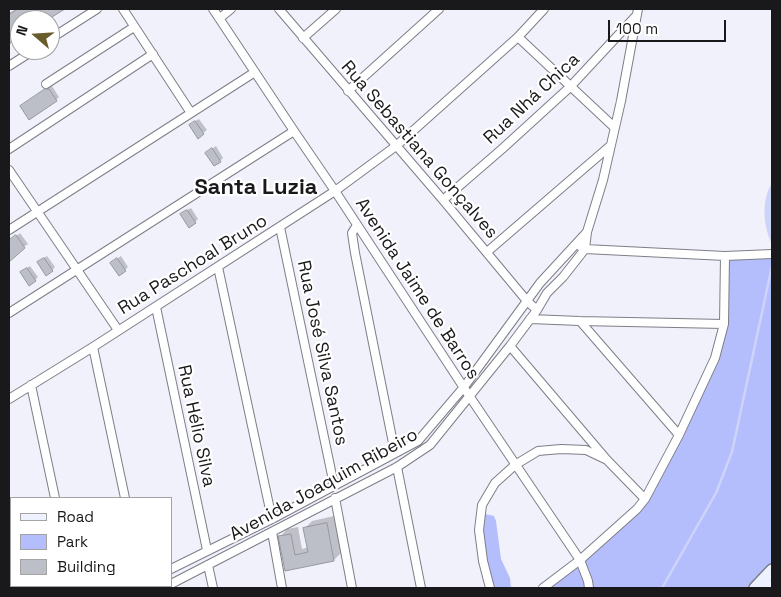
<!DOCTYPE html>
<meta charset="utf-8">
<style>
body{margin:0}
#map{position:relative;width:781px;height:597px;overflow:hidden;background:#f0f1fb;font-family:"Space Grotesk",sans-serif}
canvas{display:block}
.frame{position:absolute;inset:0;border:10px solid #19191c;pointer-events:none}
.legend{position:absolute;left:10px;top:497px;width:162px;height:90px;box-sizing:border-box;background:#fff;border:1px solid #a3a3a4;margin:0;padding:6px 9px;list-style:none;font-size:15px;color:#19191c}
.legend li{display:flex;align-items:center;gap:10px;height:25px}
.legend b{width:25px;border:1px solid #a3a3a4}
.north{position:absolute;left:10px;top:10px;width:50px;height:50px;box-sizing:border-box;background:#fff;border:1px solid #a3a3a4;border-radius:50%;rotate:289deg;font-size:14px;font-weight:700;line-height:20px;text-align:center;color:#19191c}
.north::after{content:'';display:block;margin:auto;width:18px;height:22px;background:#685d2a;clip-path:polygon(50% 0,100% 100%,50% 72%,0 100%)}
.scale{position:absolute;left:608px;top:20px;width:118px;height:22px;box-sizing:border-box;border:2px solid #19191c;border-top:0;padding-left:6px;font-size:15px;line-height:18px;white-space:nowrap;color:#19191c;-webkit-text-stroke:4px #fff;paint-order:stroke}
</style>
<div id="map">
<canvas width="781" height="597"></canvas>
<div class="frame"></div>
<ul class="legend">
<li><b style="height:6px;background:#eef1fe"></b>Road</li>
<li><b style="height:14px;background:#b5befd"></b>Park</li>
<li><b style="height:14px;background:#bdbfc8"></b>Building</li>
</ul>
<div class="north">N</div>
<div class="scale">100 m</div>
</div>
<script>
const ctx = document.querySelector('canvas').getContext('2d');
ctx.lineJoin = 'round';
function fill(path, color) {
  ctx.fillStyle = color;
  ctx.fill(path, 'evenodd');
}
function strokePath(path, color, width, dash) {
  ctx.strokeStyle = color;
  ctx.lineWidth = width;
  ctx.lineCap = dash ? 'butt' : 'round';
  ctx.setLineDash(dash || []);
  ctx.stroke(path);
}
function label(font, color, halo, rows, align = 'center') {
  ctx.font = font + ' "Space Grotesk",sans-serif';
  ctx.lineWidth = 4.5;
  ctx.setLineDash([]);
  ctx.textBaseline = 'middle';
  ctx.strokeStyle = halo;
  ctx.fillStyle = color;
  for (const [text, x, y, turn = 0] of rows) {
    ctx.save();
    ctx.translate(x, y);
    ctx.rotate((+turn || 0) * Math.PI / 180);
    ctx.textAlign = isNaN(turn) ? turn : align;
    if (halo) ctx.strokeText(text, 0, 0);
    ctx.fillText(text, 0, 0);
    ctx.restore();
  }
}
fill(new Path2D(`
 M772,255V570L754,588H543L637,509L715,358L724,324L725,256Z
 M485,514L494,516L496,521L501,559L510,578L511,588H494C488,571 476,531 485,514Z`), '#b5befd');
fill(new Path2D(`
 M772,183V244C763,227 761,200 772,183Z`), '#ced4f8');
fill(new Path2D(`
 M16,9H63L45,20H20V36L10,42L9,13Z
 M52,86L59,97L56,100L25,103L49,87Z
 M199,119L207,130L198,137L193,122Z
 M216,146L223,158L220,161L210,150Z
 M191,208L198,219L195,222L185,211Z
 M20,233L28,244L9,257V243Z
 M47,256L55,267L52,270L42,259Z
 M121,256L128,267L125,270L115,260Z
 M30,266L38,277L35,280L25,269Z
 M334,516L341,553L334,560L286,570L280,537L287,529L298,527L302,549L309,547L305,528L312,521Z`), '#0003');
strokePath(new Path2D(`
 M662,588L716,493L732,452L772,266`), '#ced4f8', 2.5);
const building = new Path2D(`
 M18,9H65L47,20H20V37L9,44V15Z
 M45,89H49L57,101L29,120L20,106Z
 M195,121L204,134L198,139L189,125Z
 M212,148L221,162L214,166L205,153Z
 M187,210L196,223L189,228L180,214Z
 M16,235L25,248L9,262V240Z
 M44,258L53,271L46,276L37,262Z
 M117,258L126,271L119,276L110,263Z
 M27,268L36,281L29,286L20,272Z
 M327,523L334,561L285,571L278,536L291,534L295,555L308,552L303,528Z`);
fill(building, '#bdbfc8');
strokePath(building, '#9698a1', 1);
const street = new Path2D(`
 M123,9L191,113
 M213,9L294,131L335,191L470,397L580,560L588,581L589,588
 M279,9L443,200L527,301L537,310
 M220,18L231,9
 M518,37L614,127
 M303,38L336,9
 M50,39L97,9
 M9,66L34,50
 M46,84L134,27
 M348,91L439,9
 M9,149L153,54
 M9,170L118,330
 M443,200L502,149L570,87L636,16
 M357,225L352,233L355,253L395,453
 M280,227L334,485
 M9,230L255,72
 M581,247L585,249L725,256L772,254
 M487,252L610,146
 M218,267L272,519
 M156,307L207,550
 M9,313L294,131
 M530,319L580,321L724,324
 M580,321L679,435
 M510,346L607,460L645,499
 M93,347L125,498
 M31,385L55,498
 M9,399L93,347L335,191L396,146L518,37L544,9
 M397,467L421,588
 M335,498L352,588
 M272,532L282,588
 M208,565L213,588
 M171,569L272,519L418,441L464,387L540,283L587,232
 M171,584L397,467L430,445L510,346L537,310L547,293L563,277L585,249L587,232L603,180L621,101L638,9
 M73,586V588
 M136,588L141,586
 M490,588L483,561L479,530L482,505L495,483L515,465L538,451L561,449L586,450L607,460
 M543,588L580,560L637,509L645,499L679,435L715,358L724,324L725,256`);
const secondary = new Path2D(`
 M755,588L772,570
 M769,588L772,585`);
strokePath(street, '#7d7f87', 10);
strokePath(secondary, '#7d7f87', 14);
strokePath(street, '#fff', 8);
strokePath(secondary, '#eef1fe', 11);
label('18px', '#19191c', '#fff', [
 ["Rua Nhá Chica",532,99,-43],
 ["Rua Sebastiana Gonçalves",419,150,49],
 ["Rua Paschoal Bruno",193,265,-32],
 ["Avenida Jaime de Barros",417,289,57],
 ["Rua José Silva Santos",322,353,78],
 ["Rua Hélio Silva",196,426,78],
 ["Avenida Joaquim Ribeiro",324,485,-29]
]);
label('bold 22px', '#19191c', '#fff', [
 ["Santa Luzia",256,188]
]);
</script>
